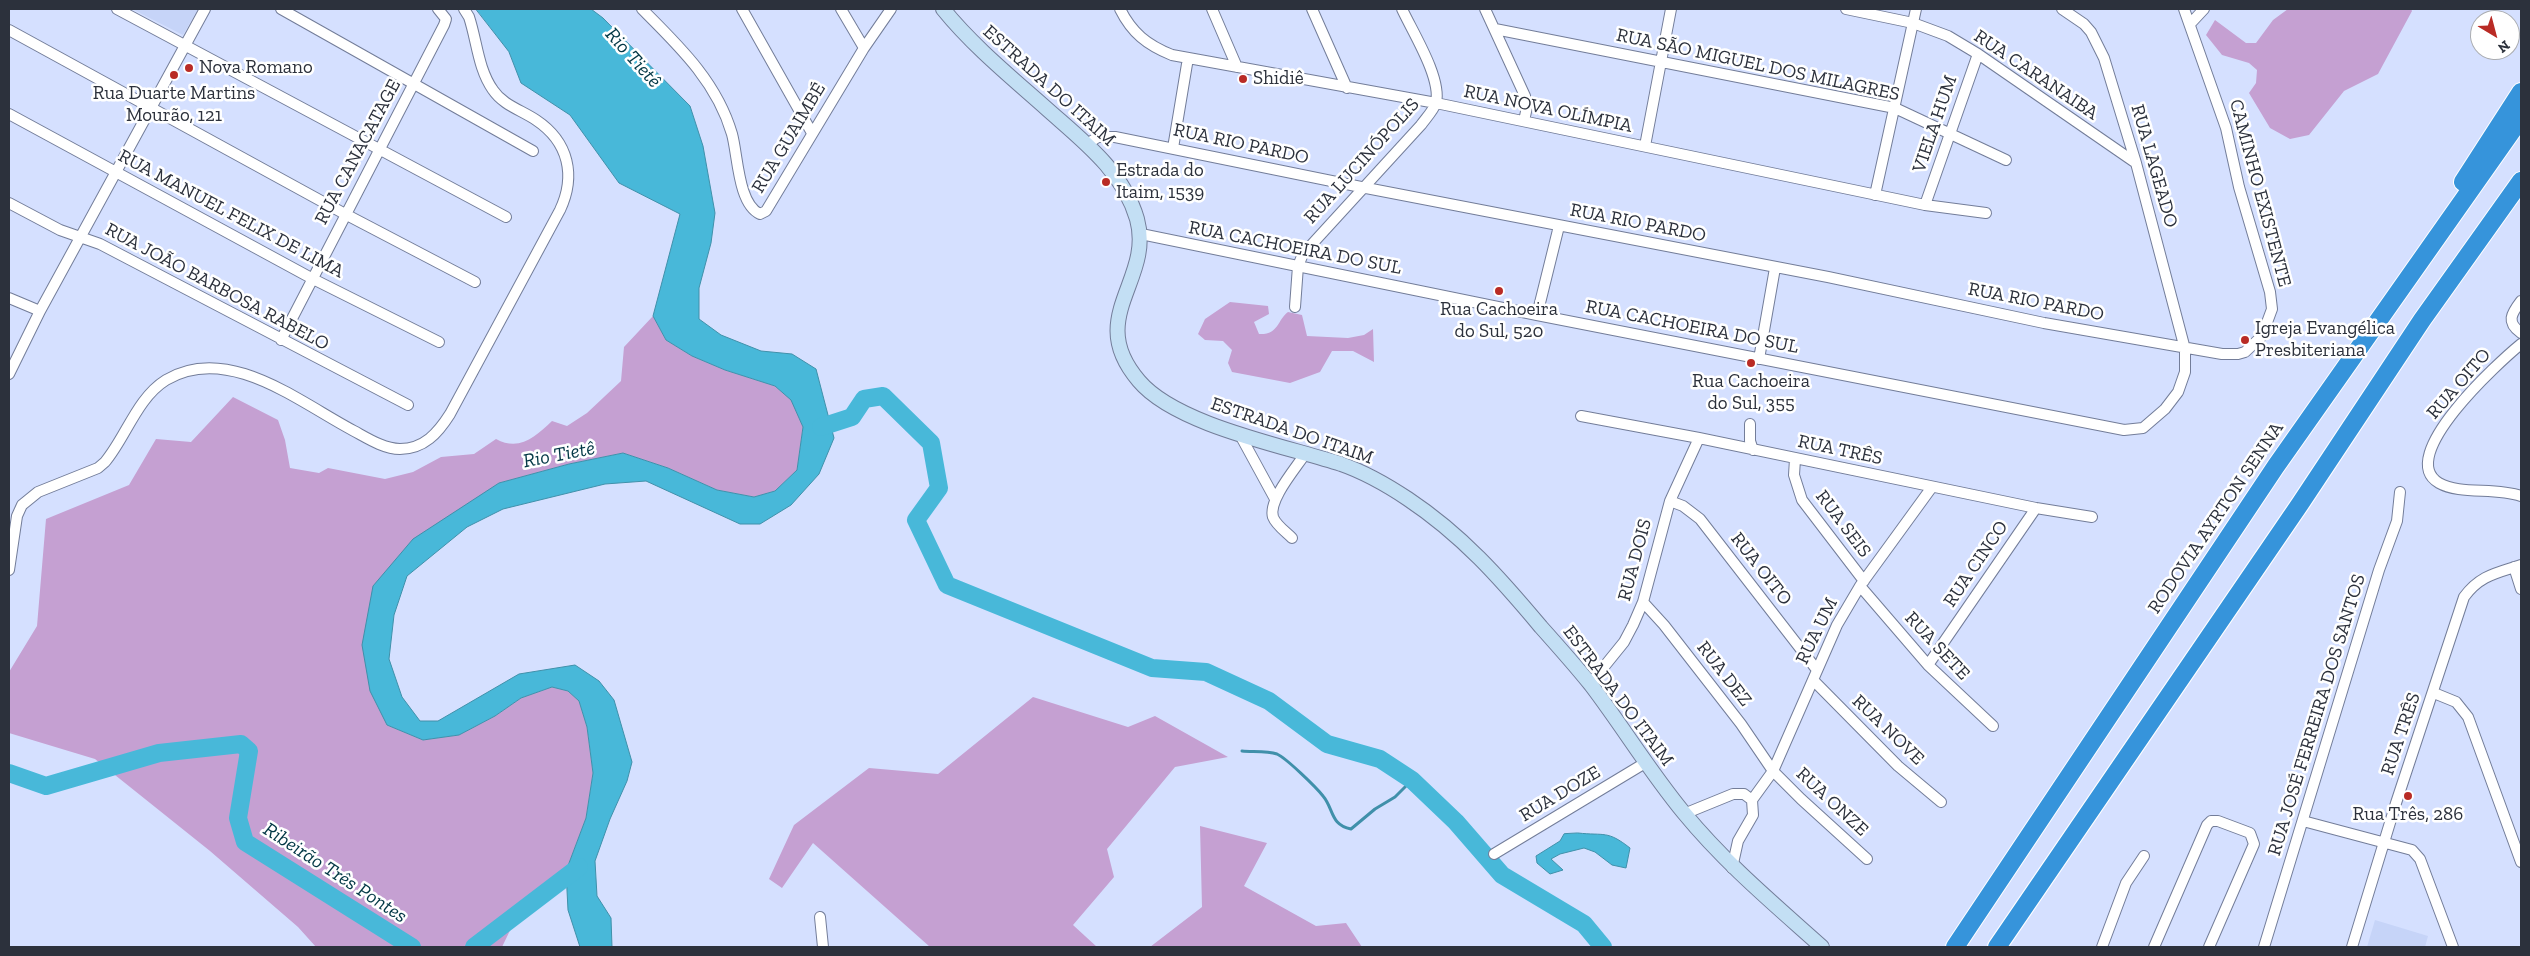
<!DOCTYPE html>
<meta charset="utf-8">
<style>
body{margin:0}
#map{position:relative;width:2530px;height:956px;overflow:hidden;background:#d5e0ff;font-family:"Zilla Slab",serif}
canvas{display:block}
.frame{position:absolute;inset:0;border:10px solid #2c313c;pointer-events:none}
.north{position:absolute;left:2470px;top:10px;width:50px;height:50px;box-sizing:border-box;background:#fff;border:1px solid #abadb1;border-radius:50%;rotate:143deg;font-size:14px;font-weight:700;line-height:20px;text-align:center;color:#2c313c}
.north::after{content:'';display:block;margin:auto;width:18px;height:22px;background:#b92b25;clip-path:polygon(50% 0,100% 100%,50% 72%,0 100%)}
</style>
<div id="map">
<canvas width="2530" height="956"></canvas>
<div class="frame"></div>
<div class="north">N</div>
</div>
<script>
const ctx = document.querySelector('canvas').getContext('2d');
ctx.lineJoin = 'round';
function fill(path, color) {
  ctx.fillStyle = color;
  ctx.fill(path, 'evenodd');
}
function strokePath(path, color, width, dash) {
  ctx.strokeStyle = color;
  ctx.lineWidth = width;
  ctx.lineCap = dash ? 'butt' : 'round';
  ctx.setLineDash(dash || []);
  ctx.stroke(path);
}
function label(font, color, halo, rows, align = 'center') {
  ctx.font = font + ' "Zilla Slab",serif';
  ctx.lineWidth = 5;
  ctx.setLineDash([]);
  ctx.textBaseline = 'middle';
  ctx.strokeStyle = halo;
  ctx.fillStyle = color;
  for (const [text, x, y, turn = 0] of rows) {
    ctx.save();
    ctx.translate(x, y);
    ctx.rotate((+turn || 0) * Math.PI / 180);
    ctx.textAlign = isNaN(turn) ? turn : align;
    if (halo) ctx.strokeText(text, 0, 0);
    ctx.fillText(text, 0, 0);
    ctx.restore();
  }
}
fill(new Path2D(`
 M132,9H198L183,35Z
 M2375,920L2428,936L2425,947H2367Z`), '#c6d4f8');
fill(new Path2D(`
 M2288,9H2411L2412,11L2378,74L2344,91L2309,135L2290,139L2270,128L2249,93L2256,83L2257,70L2249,63L2222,55L2206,35L2215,20L2246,43H2256L2273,20Z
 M1230,302L1268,306L1269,314L1254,322L1259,334C1279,335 1277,320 1288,312L1302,315L1307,336L1348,338L1364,335L1373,329L1374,362L1353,351H1332L1320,372L1290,383L1232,372L1228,363L1232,350L1223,341L1205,340L1198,334L1205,319Z
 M653,316L666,340L692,356L725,370L775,386L792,400L803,427L797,470L775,491L754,497L717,490L668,468L623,453L569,464L499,483L373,586L387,725L423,740L459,735L495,716L521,698L552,687L568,691L579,701L587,727L593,773L586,818L566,871L516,918L502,947H316L298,927L210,851L95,759L9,733V672L37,626L46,519L129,485L156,439L191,442L233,397L278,420L285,440L290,468L319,473L328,468L385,479L413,472L441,457L474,454L496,439C520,452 536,436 552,421L567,426L587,413L621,381L624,347Z
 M1033,697L1128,727L1155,716L1228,757L1175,767L1107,849L1114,877L1073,925L1097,947H930L813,843L782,888L769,879L794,825L869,768L938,774Z
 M1200,826L1267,843L1244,886L1316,926L1346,923L1362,947H1150L1202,907Z`), '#c5a0d2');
const water = new Path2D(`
 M476,9H591L603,18L690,106L703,146L715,213L711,243L699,288V319L721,335L761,351L792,354L816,369L834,438L819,474L791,505L760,524H740L646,481L605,484L503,509L467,527L407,576L394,615L389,659L402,697L420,721H438L519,674L575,665L599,681L614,700L632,762L627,781L610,819L595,861L597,896L611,918L612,947H580L568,910L566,871L586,818L593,773L587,727L579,701L568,691L552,687L521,698L495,716L459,735L423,740L387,725L370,691L362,645L373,586L413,539L499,483L569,464L623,453L668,468L717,490L754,497L775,491L797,470L803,427L791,400L775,386L725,370L692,356L666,340L653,316L680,214L619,183L570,115L521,83L509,52Z
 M1578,833C1605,836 1607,830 1630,848L1626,868L1612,865L1595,852L1584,848L1560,854L1551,859L1563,870L1550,874L1537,863L1536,856L1560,841L1564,834Z`);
fill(water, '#48b8d9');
strokePath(water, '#4090aa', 1);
strokePath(new Path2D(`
 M1242,751C1252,752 1267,751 1277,754C1286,758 1316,787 1323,796C1334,809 1330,825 1351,829L1375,809L1395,797L1412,780`), '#4090aa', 3);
strokePath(new Path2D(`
 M821,427L852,417L864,399L883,396L931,443L939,488L916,520L947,585L1152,668L1206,672L1269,701L1327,744L1380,759L1412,780L1456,822L1502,875L1584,924L1603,947
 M9,773L46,786L159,753L241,744L249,751L238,818L245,842L412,947
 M474,947L579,867`), '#48b8d9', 18);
const street = new Path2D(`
 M117,9L506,217
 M281,9L533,151
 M642,9C679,46 717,82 732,134C738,156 738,204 760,214L766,211L864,48L891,9
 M742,9L812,133
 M841,9L864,48
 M1120,9C1132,33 1147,45 1172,55L1436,103L1925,205L1986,213
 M1212,9L1237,67
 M1312,9L1347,88
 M1485,9L1525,96L1527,107L1524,121
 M1846,9L1913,23L1948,36L1978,54L2136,163
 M2190,24L2204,9
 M1495,29L1895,108L2006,160
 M9,30L345,214L475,282
 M9,114L313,279L439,342
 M1087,144L1098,137H1115L1361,187L1828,277L2044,323L2222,354H2238L2245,352L2262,336L2272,309L2270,292L2239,187L2226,128L2184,9
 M1645,146L1671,9
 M1173,148L1188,58
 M1875,195L1916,9
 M9,203L60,230L100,244L408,405
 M1925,205L1978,54
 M1141,234L1537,315L2124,430L2143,428L2165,409L2178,392L2185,372V349L2136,163L2104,58L2091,32L2084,24L2062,9
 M9,298L40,311
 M2521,301C2511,314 2506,322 2521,333
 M1295,307L1298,266L1303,254L1421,125C1426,118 1433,111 1436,103C1442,78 1412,31 1402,9
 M1537,315L1559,226
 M281,340L444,25L446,19L438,9
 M2521,344C2499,362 2394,457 2439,483C2460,495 2495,487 2521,496
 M1759,359L1775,268
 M9,374L40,311L205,9
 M1581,416L1699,438L2036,508L2092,517
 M1750,424V441L1753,450
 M1239,433L1275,499
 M1795,459L1794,475L1802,500L1864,581
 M1670,501L1683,506L1700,519L1817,670
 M1292,538C1286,532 1276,525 1273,517C1268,500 1296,468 1305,454
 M2514,567L2521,589
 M9,570L17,516L22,505L38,492L98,468L105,462C126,437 137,398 166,380C228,343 299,402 354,431C367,438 384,449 400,449C424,449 438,433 450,414L560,210C576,176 569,142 536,120C521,110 503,105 493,90C478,69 477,41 469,17L464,9
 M1860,586L1928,665L1993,726
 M1643,602L1664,625L1741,724L1773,771L1801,799L1867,859
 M1928,665L2036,508
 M1813,680L1898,766L1941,802
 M1590,684L1624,642L1633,625L1643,602L1670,501L1699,438
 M2434,693L2456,702L2468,717L2521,862
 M1752,800L1773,771L1837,625L1860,586L1932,487
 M1684,814L1733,794H1744L1752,800L1753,815L1738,841L1732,868
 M2303,821L2412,850L2420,859L2453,947
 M1494,854L1645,763
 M820,917L823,947
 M2102,947L2126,883L2144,856
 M2154,947L2207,825L2211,821H2218L2250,833L2254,844L2209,947
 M2264,947L2379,570L2397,521L2400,492
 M2352,947L2396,803L2464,597C2480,575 2497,573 2521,565`);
const secondary = new Path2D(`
 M943,9C973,46 1011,77 1047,109C1083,141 1123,171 1137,219C1154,281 1084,317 1139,381C1176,425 1285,446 1341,464C1364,472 1387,485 1408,499C1462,535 1500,578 1541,627C1558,646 1575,665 1591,685C1623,727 1650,772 1684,813C1725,863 1774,904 1822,947`);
const highway = new Path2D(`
 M2463,182L2521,92
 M1955,947L2276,466L2521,118
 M1997,947L2300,504L2422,320L2521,181`);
strokePath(street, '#737d99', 12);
strokePath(secondary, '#737d99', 16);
strokePath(highway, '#fff', 20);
strokePath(street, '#fff', 10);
strokePath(secondary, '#c3dff4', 14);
strokePath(highway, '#3694db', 18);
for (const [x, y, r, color] of [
 [189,68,5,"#b92b25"],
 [174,75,5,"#b92b25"],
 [1243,79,5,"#b92b25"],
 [1106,182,5,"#b92b25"],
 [1499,291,5,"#b92b25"],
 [2245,340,5,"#b92b25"],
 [1751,363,5,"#b92b25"],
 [2408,796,5,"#b92b25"]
]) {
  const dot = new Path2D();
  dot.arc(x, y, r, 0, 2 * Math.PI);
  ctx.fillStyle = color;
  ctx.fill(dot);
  strokePath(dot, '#fff', 2);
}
label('19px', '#2c313c', '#fff', [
 ["RUA SÃO MIGUEL DOS MILAGRES",1758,65,12],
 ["RUA CARANAIBA",2036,75,34],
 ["ESTRADA DO ITAIM",1049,86,42],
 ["RUA NOVA OLÍMPIA",1548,109,12],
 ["VIELA HUM",1935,124,-71],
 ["RUA GUAIMBÉ",789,138,-59],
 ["RUA RIO PARDO",1241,144,12],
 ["RUA CANACATAGE",358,152,-62],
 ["RUA LUCINÓPOLIS",1362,161,-48],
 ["RUA LAGEADO",2154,166,74],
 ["CAMINHO EXISTENTE",2260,193,75],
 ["RUA MANUEL FELIX DE LIMA",231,214,28],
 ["RUA RIO PARDO",1638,223,11],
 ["RUA CACHOEIRA DO SUL",1295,248,11],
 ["RUA JOÃO BARBOSA RABELO",217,287,28],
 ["RUA RIO PARDO",2036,302,11],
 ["RUA CACHOEIRA DO SUL",1692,327,11],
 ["RUA OITO",2459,384,-49],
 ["ESTRADA DO ITAIM",1292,431,19],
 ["RUA TRÊS",1840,450,12],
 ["RODOVIA AYRTON SENNA",2216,518,-56],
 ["RUA SEIS",1843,524,53],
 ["RUA DOIS",1635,560,-75],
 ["RUA CINCO",1976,564,-56],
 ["RUA OITO",1761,569,52],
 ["RUA UM",1817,631,-64],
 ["RUA SETE",1937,646,47],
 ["RUA DEZ",1724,674,52],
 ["ESTRADA DO ITAIM",1618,696,53],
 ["RUA JOSÉ FERREIRA DOS SANTOS",2317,715,-73],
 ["RUA NOVE",1888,730,44],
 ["RUA TRÊS",2401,734,-71],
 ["RUA DOZE",1560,794,-31],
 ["RUA ONZE",1832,802,43]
]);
label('19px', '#2c313c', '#fff', [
 ["Nova Romano",199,68],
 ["Shidiê",1253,79],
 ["Rua Duarte Martins",174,94,"center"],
 ["Mourão, 121",174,116,"center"],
 ["Estrada do",1116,171],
 ["Itaim, 1539",1116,193],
 ["Rua Cachoeira",1499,310,"center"],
 ["do Sul, 520",1499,332,"center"],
 ["Igreja Evangélica",2255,329],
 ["Presbiteriana",2255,351],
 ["Rua Cachoeira",1751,382,"center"],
 ["do Sul, 355",1751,404,"center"],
 ["Rua Três, 286",2408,815,"center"]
], 'left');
label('italic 20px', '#023745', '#fff', [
 ["Rio Tietê",633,58,48],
 ["Rio Tietê",559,455,-11],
 ["Ribeirão Três Pontes",335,873,33]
]);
</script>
